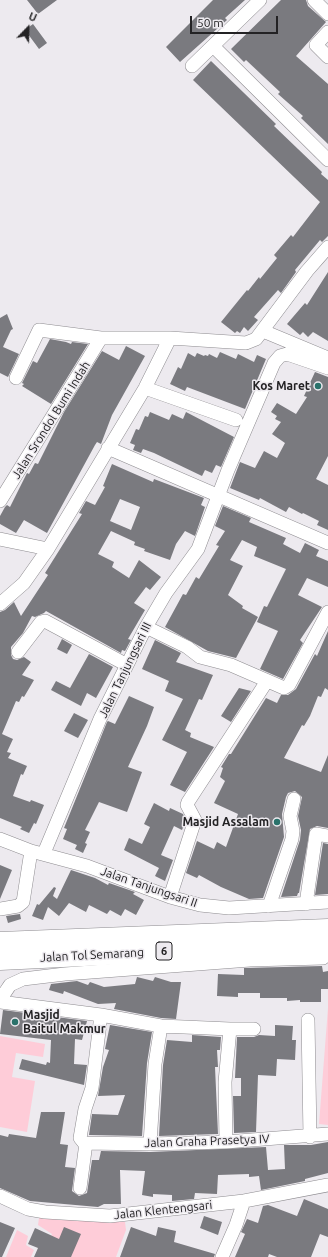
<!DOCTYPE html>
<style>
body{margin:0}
#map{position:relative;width:328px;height:1257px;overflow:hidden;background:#edeaef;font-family:Ubuntu,sans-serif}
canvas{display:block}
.north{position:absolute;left:8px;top:8px;width:40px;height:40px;-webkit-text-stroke:3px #edeaef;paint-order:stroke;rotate:23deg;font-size:11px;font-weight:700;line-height:16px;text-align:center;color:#232224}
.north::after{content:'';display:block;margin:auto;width:14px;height:18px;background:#232224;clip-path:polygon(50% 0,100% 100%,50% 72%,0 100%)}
.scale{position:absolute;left:190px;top:16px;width:88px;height:18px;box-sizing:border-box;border:2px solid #232224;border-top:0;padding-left:5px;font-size:12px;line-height:14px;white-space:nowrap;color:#232224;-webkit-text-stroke:3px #edeaef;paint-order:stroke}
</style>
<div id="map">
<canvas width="328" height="1257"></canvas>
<div class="north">U</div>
<div class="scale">50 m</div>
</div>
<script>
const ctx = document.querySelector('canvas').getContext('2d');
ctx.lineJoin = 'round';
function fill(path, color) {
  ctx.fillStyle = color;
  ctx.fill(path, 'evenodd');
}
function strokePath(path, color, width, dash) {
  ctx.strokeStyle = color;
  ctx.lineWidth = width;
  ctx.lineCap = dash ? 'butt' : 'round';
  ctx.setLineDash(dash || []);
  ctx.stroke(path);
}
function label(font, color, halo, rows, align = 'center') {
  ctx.font = font + ' Ubuntu,sans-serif';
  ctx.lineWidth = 3;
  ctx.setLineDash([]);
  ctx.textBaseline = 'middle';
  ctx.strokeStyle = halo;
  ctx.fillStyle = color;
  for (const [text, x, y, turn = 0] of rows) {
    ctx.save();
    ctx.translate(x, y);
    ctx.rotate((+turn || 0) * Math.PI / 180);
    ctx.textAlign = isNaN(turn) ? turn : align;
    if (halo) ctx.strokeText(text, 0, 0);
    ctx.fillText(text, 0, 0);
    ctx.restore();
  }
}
fill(new Path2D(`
 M328,1008V1125L319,1124Z
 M0,1036L45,1044L43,1057L16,1053L12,1077L35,1081L27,1132L0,1127Z
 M46,1214L125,1222L126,1230L116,1257H53L45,1251L52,1234L38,1225L39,1218Z
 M17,1230L28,1236L26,1245L34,1250L31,1257H6Z`), '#feccd8');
fill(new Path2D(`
 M27,0H57L38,14Z
 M213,0H245L225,18L227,20L180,62L166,47Z
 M281,0H306L308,6L326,22L296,56L328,84V144L301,118L303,116L278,94L280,92L246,60L244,62L231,49Z
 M33,24L47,43L39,49L25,30Z
 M211,61L276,124L274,126L322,172L321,174L328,180V236L322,242L320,240L295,270L296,272L281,293L278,290L254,317L258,320L248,331L244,327L240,333L237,331L235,333L221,322L247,290L248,291L259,277L260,279L277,258L274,255L291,235L293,237L320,202L193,80Z
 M328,272V341L313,332L308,337L303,332L300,335L287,324L305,303L307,305Z
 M7,314L13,329L11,330L3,347L19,354L8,377L0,373V318Z
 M50,339L66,342L71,344L72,342L88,344L51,404L22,386L24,384L22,383L33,361L37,363Z
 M126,346L145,356L112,415L101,444L97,442L95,445L47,533L24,520L16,533L0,524V516L5,507L7,505L10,507L27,473L29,474L35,463L38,464L64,412L102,351L119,360Z
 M220,352L236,359L238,354L254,362L257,355L266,359L245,409L187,387L185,391L170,384L178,367L181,369L188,353L195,357L197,353L204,356L205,355L208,356L209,354L217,358Z
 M315,372L328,377V456L316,479L328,485V530L317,525L319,521L303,513L302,514L289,507L286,512L260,498L259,500L230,488L240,462L255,468L264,451L277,458L285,443L272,434L281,422L275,419L277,416L271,412L277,403L296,414L307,397L304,396Z
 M150,412L169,420L172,414L183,419L186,412L234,437L221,467L216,465L212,473L205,470L202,476L154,453L143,449L141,453L133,450L135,445L130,443L136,429L139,430L145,416L148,417Z
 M112,464L153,482L154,479L204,498L201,505L205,507L195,536L185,531L176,544L170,560L144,551L145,549L134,545L135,542L111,531L98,554L114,562L112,567L129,578L139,560L161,577L150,590L146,587L134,603L145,610L128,639L131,640L125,651L122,650L121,653L46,611L44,613L35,617L32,616L23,633L11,647V655L13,659L17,660L24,657L31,662L22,675L34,680L24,697L22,696L19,702L16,701L2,734L13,739L7,752L11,753L8,758L27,766L23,775L21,774L13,796L30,802L31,800L44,805L36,824L34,823L29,833L20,829L22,827L0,818V612L5,610L14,602L21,616L48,575L45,573L82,514L79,513L86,501L95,505L105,487L103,486ZM120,499L140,507L131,530L110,521Z
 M223,506L251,518L249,522L286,538L283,544L300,553L305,543L319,550L316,556L328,561V587L307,578L298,595L322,607L300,640L303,643L283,679L260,669L278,631L257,622L264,606L267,607L286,569L254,556L257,547L242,540L230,560L243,566L228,595L243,606L242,608L258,617L236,658L208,651L165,627L183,594L186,595L196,577L199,579L219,546L216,545L225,531L215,526Z
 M328,631V690L325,688L321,697L318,696L310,716L304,726L302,725L284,758L321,772L328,755V828L317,826L310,829L299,893H298L297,896L281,897L300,840L301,830L298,816L302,797L295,791L288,793L286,797L282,814L284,837L263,898L249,899L221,887L199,875L197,878L186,873L197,841L214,849L217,842L226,847L238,814L214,803L225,781L220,777L223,768L221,767L229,754H231L266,698L277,703L281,695H288L296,689L315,654L317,656Z
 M62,639L72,645L67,654L57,649Z
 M155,640L181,653L176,662L213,675L202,700L199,699L185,730L191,733L190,737L214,747L185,792L170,785L187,752L162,740L183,699L165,691L169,681L142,669Z
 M89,654L113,667L96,698L87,693L81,706L51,690L56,681L70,688Z
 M239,688L251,691L231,722L221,716Z
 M129,696L154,707L147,726L128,767L142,772L127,812L99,802L85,830L90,832L85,843L87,844L83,853L75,849L77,845L63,839L67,829L64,828L107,722L108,721L115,724Z
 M74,713L88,720L78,738L64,731Z
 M154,803L169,811L170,808L183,814L186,820L182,830L174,826L161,855L173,860L165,881L155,876L159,868L124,850L129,838L142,844L150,827L144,824Z
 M323,843L328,844V894L315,895Z
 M0,865L12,870L0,899Z
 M71,870L95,878L108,885L109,883L135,892L133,894L144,900L136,915L125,909L121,916L110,910L107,914L89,905L86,912L69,903L59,916L48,907L43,920L32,916L37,904L39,905L54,887L56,888L53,896L57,899Z
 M20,914L21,919L8,923L6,916Z
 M322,966L323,972L328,971V989H321V1002H300V1000L287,1001V998H260V993H238V997L217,996L218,974L244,975V968Z
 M137,977L153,981L155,977L171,982H181L176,1019L161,1018L114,1009L116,1003L98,1004L64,991L63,994L49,990L51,984L77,981L88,985L90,982L104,987L135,984Z
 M3,1010L87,1021L82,1040L75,1039L74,1064L87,1065L84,1085L19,1069L22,1059L46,1065L47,1062L50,1063L51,1040L0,1034Z
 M110,1025L152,1032L147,1063L142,1136L89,1135L92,1114L118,1115L125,1095L98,1096L103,1067L109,1050L105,1049Z
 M275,1025L293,1026L292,1040H296L295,1060L277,1059L276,1076L258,1075L256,1132L234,1133L233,1096H241V1078H235L237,1037H254L259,1035L275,1036Z
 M192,1035L221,1037L220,1050H217L218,1067H215L218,1134L159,1136L163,1065L167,1040L192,1042Z
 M41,1112H65L60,1144L68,1145L65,1167L75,1168L72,1191L79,1196L87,1193L92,1160H99L101,1151L150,1152L266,1147L268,1170L285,1169L284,1145H311L328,1142V1173L305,1179V1181L261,1190L259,1176L249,1177V1174L218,1175L217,1194L195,1193L194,1199L172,1201V1195L153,1194V1197L142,1195L145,1171L120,1170L121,1204H104L98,1207L30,1201L0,1188V1135L8,1137L9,1134L36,1138Z
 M304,1199L328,1209V1237L320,1234L311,1257H277L269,1254L268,1257H235L245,1234L241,1232L247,1219L258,1223L263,1206L268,1205L297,1216Z
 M204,1216L222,1222L218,1235L200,1228Z
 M0,1222L15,1228L2,1257H0Z
 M64,1227L81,1234L71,1257H34L38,1248L28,1244L35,1228L59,1239Z
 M131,1227L156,1236L158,1227L176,1231L174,1242L215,1254L214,1257H120Z`), '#7a7a7f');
const minor = new Path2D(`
 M314,0L328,14
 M328,32L316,45L328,57
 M213,46L328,160
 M192,66L260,0
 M263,331L328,358
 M16,378L39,330L101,338
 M145,388L236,420
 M108,448L328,543
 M0,501L101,338H170
 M0,539L48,549L145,388L170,338L246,343L256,339L307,271L328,247
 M0,604L24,583L48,549
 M146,627L187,647L200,657L231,665L284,688L289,685L328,612
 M18,652L41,622L45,621L127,665
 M0,839L31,851L87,866L170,897L200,905L229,908L328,902
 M44,853L100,719L146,627L166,593L198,549L228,470L274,363L280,356L287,354L328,368
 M170,897L195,820L187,805L188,802L267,681
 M306,904L316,834L328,836
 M269,906L292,839L293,831L290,816L294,799
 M0,909L18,906L23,902L31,851
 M0,1000L10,985L23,979L65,974L250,960L323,958
 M0,1002L101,1015L161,1026L230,1029L225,1082L226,1142
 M101,1015L92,1088L85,1109L80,1138L84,1143L150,1144L226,1142L328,1134
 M308,1020L310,1137
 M230,1029H254
 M150,1144L155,1064L161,1026
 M80,1188L86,1143
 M0,1196L28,1209L45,1212L110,1216L244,1201L328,1185
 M222,1257L236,1225L244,1201`);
const motorway = new Path2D(`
 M0,943L328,930
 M0,959L251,947L328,946`);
strokePath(minor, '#8e8c90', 14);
strokePath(motorway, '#8e8c90', 23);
strokePath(minor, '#fff', 13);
strokePath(motorway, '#fff', 22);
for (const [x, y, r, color] of [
 [318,386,4,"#2a726b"],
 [277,822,4,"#2a726b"],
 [15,1022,4,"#2a726b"]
]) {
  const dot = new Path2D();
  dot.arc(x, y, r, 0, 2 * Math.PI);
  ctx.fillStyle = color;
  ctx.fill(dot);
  strokePath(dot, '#edeaef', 1.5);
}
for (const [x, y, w] of [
 [164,951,16]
]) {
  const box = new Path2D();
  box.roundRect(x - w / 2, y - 9, w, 18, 3);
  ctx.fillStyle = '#edeaef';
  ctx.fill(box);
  strokePath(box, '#232224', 1);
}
label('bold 11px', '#232224', null, [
 ["6",164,951]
]);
label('bold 12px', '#232224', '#edeaef', [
 ["Kos Maret",310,386],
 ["Masjid Assalam",269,822],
 ["Masjid",23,1015,"left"],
 ["Baitul Makmur",23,1029,"left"]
], 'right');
label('12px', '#232224', '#edeaef', [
 ["Jalan Srondol Bumi Indah",51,420,-58],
 ["Jalan Tanjungsari III",125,670,-64],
 ["Jalan Tanjungsari II",149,887,19],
 ["Jalan Tol Semarang",92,955,-3],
 ["Jalan Graha Prasetya IV",207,1141,-2],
 ["Jalan Klentengsari",163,1210,-6]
]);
</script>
